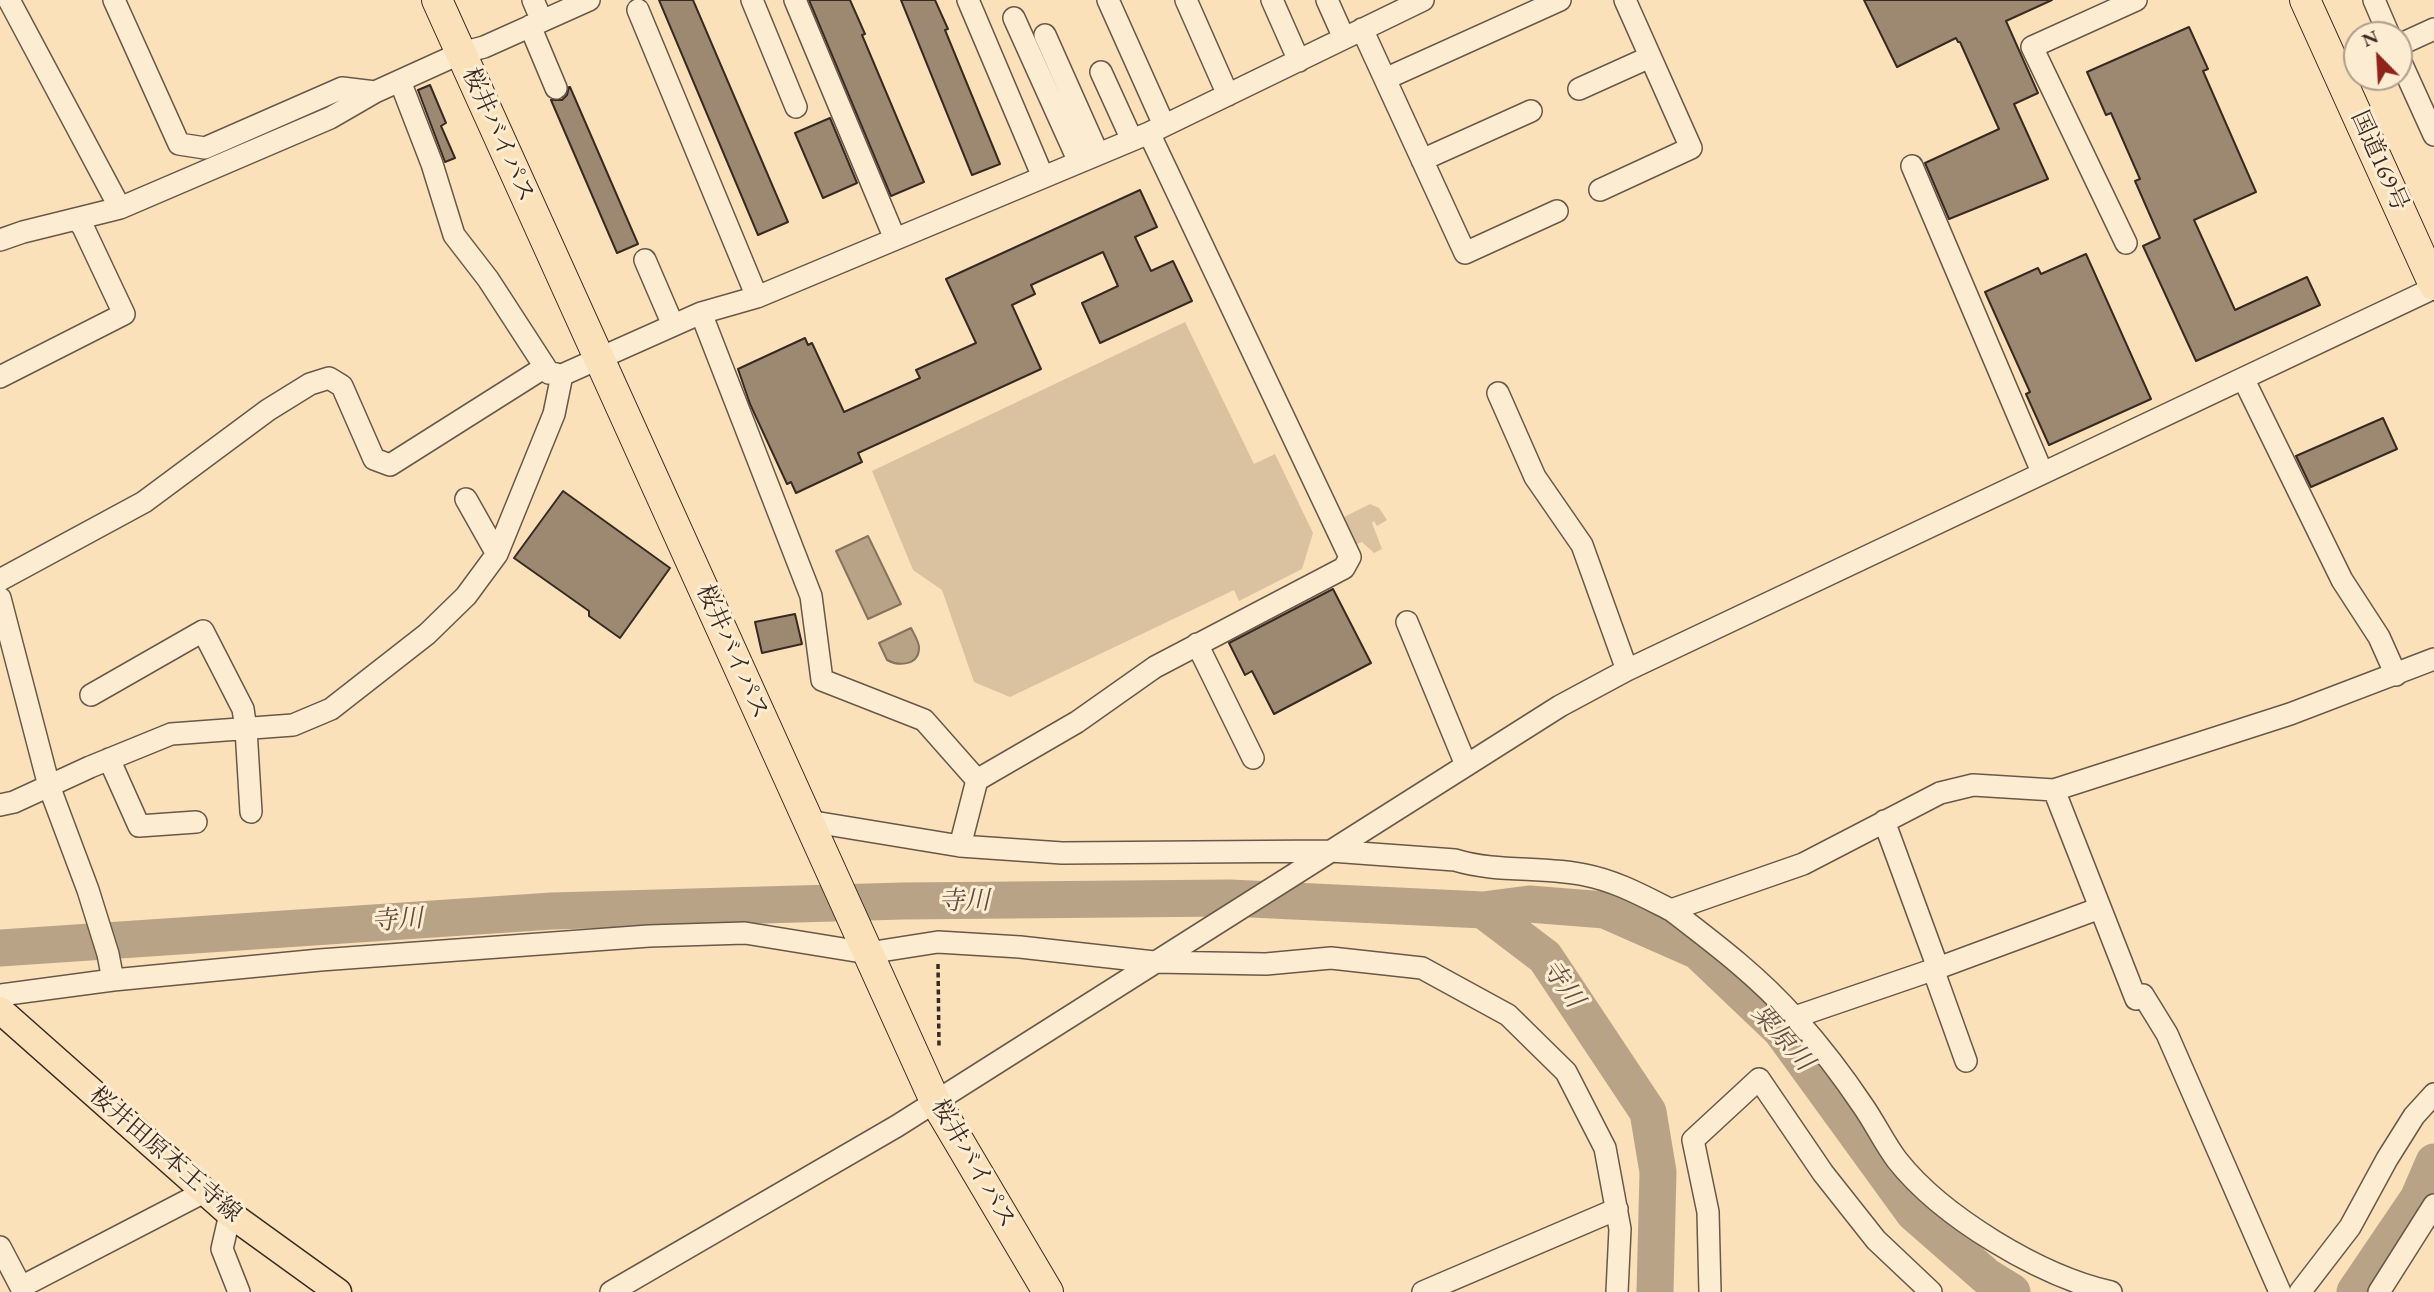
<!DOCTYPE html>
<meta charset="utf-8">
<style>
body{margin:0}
#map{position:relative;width:2434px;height:1292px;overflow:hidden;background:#fbe1ba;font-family:"EB Garamond",serif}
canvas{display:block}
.north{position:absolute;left:2343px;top:21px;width:70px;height:70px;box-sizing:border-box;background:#fcecd2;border:2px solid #ae9e8c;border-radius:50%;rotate:336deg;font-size:19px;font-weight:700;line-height:28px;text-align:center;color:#382a23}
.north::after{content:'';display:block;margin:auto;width:24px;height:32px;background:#8f2418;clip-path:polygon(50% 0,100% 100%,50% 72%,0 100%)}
</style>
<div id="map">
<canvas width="2434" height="1292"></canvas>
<div class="north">N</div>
</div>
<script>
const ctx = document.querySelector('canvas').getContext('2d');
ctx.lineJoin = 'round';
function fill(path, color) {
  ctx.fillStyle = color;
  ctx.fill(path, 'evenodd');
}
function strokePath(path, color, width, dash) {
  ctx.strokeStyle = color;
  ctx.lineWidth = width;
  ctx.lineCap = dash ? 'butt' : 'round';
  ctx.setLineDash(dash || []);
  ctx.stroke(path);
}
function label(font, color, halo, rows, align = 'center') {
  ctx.font = font + ' "EB Garamond","Noto Serif JP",serif';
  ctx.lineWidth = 6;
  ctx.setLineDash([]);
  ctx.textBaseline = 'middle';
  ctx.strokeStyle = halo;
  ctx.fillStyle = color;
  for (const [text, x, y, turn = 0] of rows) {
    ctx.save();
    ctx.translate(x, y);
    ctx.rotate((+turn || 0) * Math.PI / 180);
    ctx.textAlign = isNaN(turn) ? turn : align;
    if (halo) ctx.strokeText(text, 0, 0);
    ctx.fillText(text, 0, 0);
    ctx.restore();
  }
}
fill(new Path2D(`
 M1185,322L1254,464L1275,454L1313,533L1302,569L1239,601L1234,590L1010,697L974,682L942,590L913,570L872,471Z
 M1370,504L1379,508L1387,520L1377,526L1374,521L1372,523L1382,549L1374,553L1362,542L1352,546L1342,518Z`), '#dac2a0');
const water = new Path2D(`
 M868,536L901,604L868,619L836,551Z
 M911,628C914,634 920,643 919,649C918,666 898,666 887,660L879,643Z`);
fill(water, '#b9a387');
strokePath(water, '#85735f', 2);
strokePath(new Path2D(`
 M1483,910L1545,957L1648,1112L1658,1172L1655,1292
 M0,948L552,911L903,901L1230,898L1483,910L1529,904L1605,910L1698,951L1781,1030L1914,1213L1986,1276L2012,1292
 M2355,1292L2418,1199L2434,1162`), '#b9a387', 37);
const building = new Path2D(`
 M659,0H693L788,222L758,235Z
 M809,0H850L865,34L862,35L924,182L891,196Z
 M901,0H935L948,29L945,30L1000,164L972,175Z
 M1864,0H2052L2006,21L2038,93L2014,104L2048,179L1949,219L1925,163L1999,129L1960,42H1958L1956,38L1897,67Z
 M2189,27L2208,69L2203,71L2256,192L2194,220L2235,310L2307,277L2320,305L2196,361L2143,246L2160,238L2135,181L2140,179L2111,113L2106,115L2087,72Z
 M430,85L446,123L441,126L455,158L445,162L418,90Z
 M569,87H570L638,244L617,253L551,100H562L567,95Z
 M830,118L857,183L823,198L795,133Z
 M1140,190L1157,227L1135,237L1151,271L1173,261L1192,301L1100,343L1082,303L1118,286L1103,252L1031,285L1035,294L1012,305L1041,369L858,453L862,462L796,493L791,482L787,484L750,404L738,369L805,338L808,345L812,343L844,412L920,378L916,370L976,343L946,279Z
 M2086,254L2151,399L2049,445L2026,394L2030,392L1985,292L2038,268L2041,274Z
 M2383,418L2397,449L2311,487L2296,456Z
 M563,491L670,568L620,638L589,616V611L514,558Z
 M1333,589L1371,663L1274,714L1252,671L1245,675L1229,643Z
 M795,614L802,644L762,653L755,622Z`);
fill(building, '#9d8972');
strokePath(building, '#382a23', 2);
const minor = new Path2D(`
 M9,0L120,208
 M114,0L179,144L205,148L342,88L375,92
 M533,0L542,21
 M752,0L796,107
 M795,0L895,239
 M968,0L1043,177
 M1108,0L1164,125
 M1186,0L1228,95
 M1272,0L1299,61
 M1327,0L1344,38
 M2374,0L2389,35
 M638,10L757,297
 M1014,18L1079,162
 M530,26L556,88
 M1362,29L1465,253L1557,211
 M1045,35L1098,154
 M2399,45L2434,29
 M2399,58L2434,135
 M1101,72L1132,140
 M1385,79L1560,0
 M400,81L432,164L454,235L488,279L549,373L556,374
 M1579,89L1650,57
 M1422,160L1531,111
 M1912,166L2042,472
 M1600,190L1691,148L1625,0
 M0,240L23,232L120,208L330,118L375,92L461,53L484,47L589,0
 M2126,243L2032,47L2136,0
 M645,260L673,325
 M701,313L811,596L822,680L924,720L977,780L1077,722L1155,667L1344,568L1350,557L1149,133
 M0,377L124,314L83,227L77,220
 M2244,380L2342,580L2379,637L2396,675
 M1498,393L1535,477L1582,545L1627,670
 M466,499L497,554
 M0,580L144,502L268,410L310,384L329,378L342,386L374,459L390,465L545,367
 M0,598L49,786L88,890L108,954L113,980
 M1407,622L1466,765
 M1197,644L1253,758
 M91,695L203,631L243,709L246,729L251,812
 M109,759L139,826L196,822
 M977,780L960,846L1062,853L1331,851L1455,860C1497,873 1542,866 1585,875C1616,881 1643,896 1671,910L1803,864L1940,793L1973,785L2054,790L2290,714L2434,659
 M2054,790L2136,999L2143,995L2167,1034L2280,1292
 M0,805L14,802L90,767L171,734L293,725L331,709L427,634L466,596L497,554L554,414L562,375L701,313L757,297L1149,133L1423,0
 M808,821L960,846
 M1884,821L1938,968
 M1671,910C1714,943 1758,976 1795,1018C1819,1045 1843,1076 1863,1106C1875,1123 1884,1143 1897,1160C1942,1217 2040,1276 2111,1292
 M1933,969L1966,1061
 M0,995L113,980L320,960L649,936L745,933L868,953L938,942L1020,947L1154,962L1266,964L1331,958L1422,968L1508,1015L1566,1072L1605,1148L1620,1229L1617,1292
 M1795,1017L1938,968L2100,908
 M230,1214L222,1249L239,1292
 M0,1247L21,1287L204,1192
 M611,1292L897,1126L1560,706L1627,670L2434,288
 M1423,1292L1617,1209
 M1710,1292L1708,1212L1693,1140L1759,1079L1823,1173L1876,1240L1931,1292
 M2300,1292L2350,1227L2387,1159L2414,1116L2434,1094
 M2379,1292L2434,1205`);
const major = new Path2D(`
 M0,1010L230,1214L338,1292`);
const highway = new Path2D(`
 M437,0L935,1101L1048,1292
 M2305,0L2434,285`);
strokePath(minor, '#695849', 24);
strokePath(major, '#382a23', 29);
strokePath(highway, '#382a23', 32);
strokePath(new Path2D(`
 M938,964L939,1047`), '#382a23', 3.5, [5, 3.5]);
strokePath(minor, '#fcecd2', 21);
strokePath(major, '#fbe1ba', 26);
strokePath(highway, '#fbe1ba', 30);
label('24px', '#382a23', '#fcecd2', [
 ["桜井バイパス",498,135,66],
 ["国道169号",2379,161,66],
 ["桜井バイパス",732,652,66],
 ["桜井田原本王寺線",165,1155,41],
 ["桜井バイパス",973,1164,60]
]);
label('italic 26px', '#5f4e41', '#fcecd2', [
 ["寺川",964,902,-1],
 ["寺川",397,921,-4],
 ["寺川",1562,984,55],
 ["粟原川",1782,1038,49]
]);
</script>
